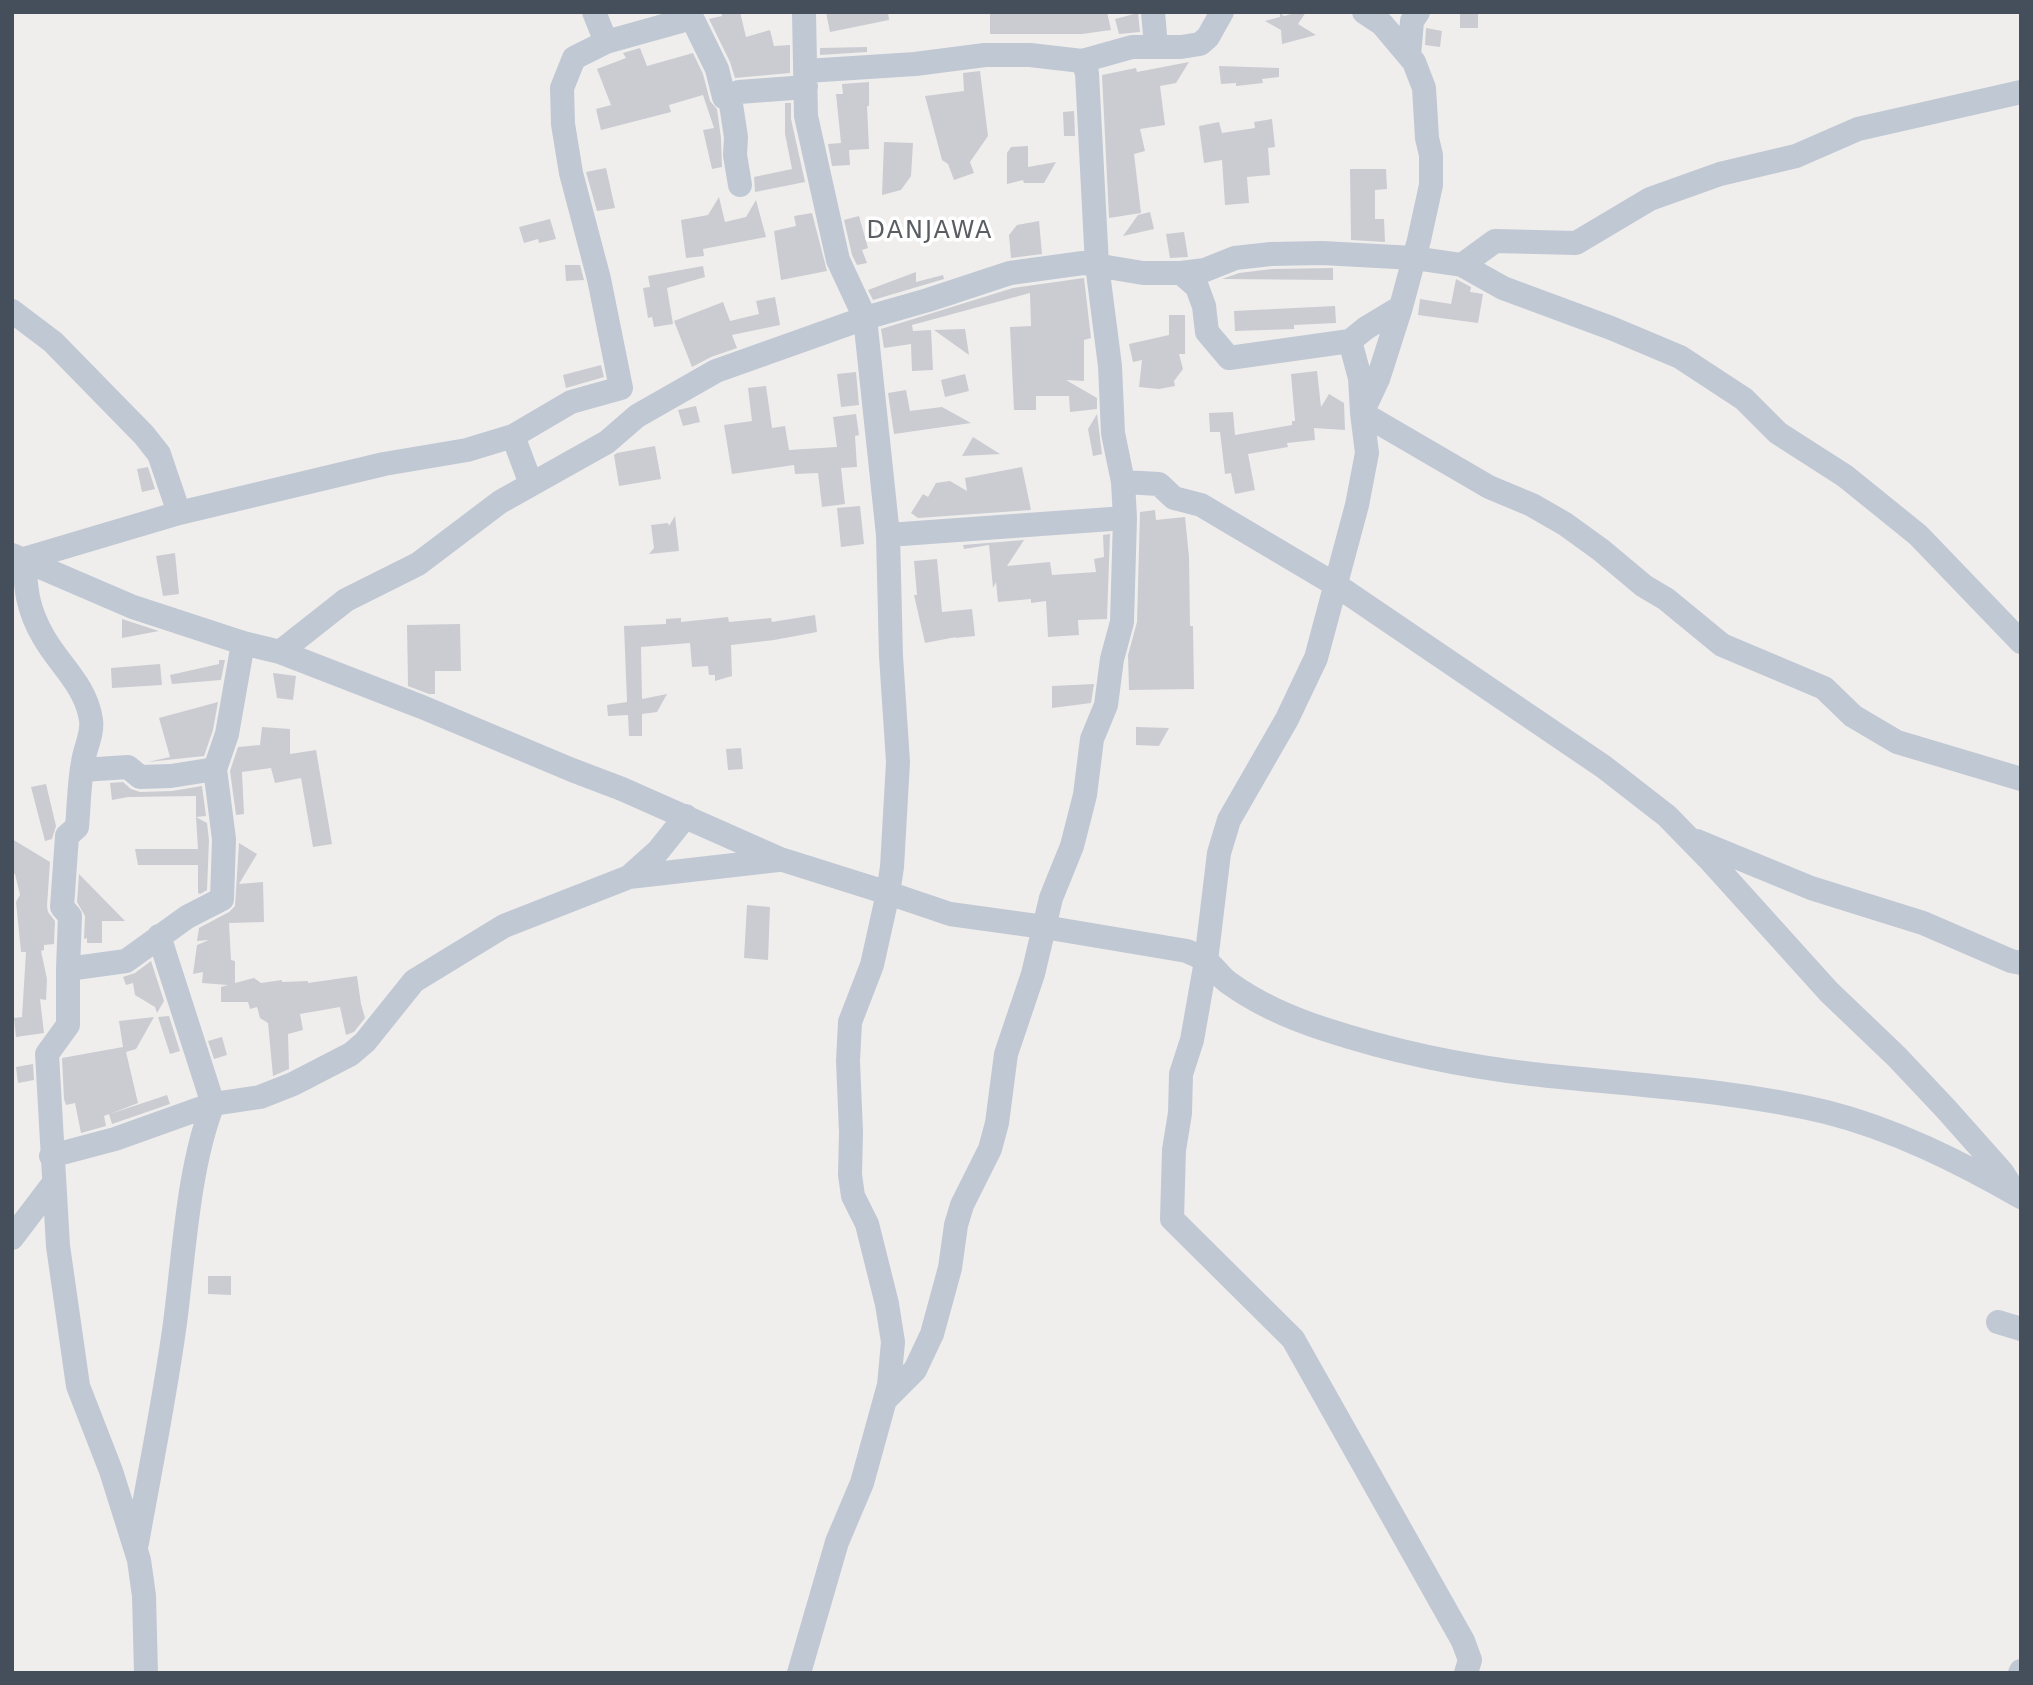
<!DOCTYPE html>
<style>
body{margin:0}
#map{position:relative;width:2033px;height:1685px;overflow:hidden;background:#f0eded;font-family:"DejaVu Sans",sans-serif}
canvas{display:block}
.frame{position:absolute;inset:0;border:14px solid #454f5b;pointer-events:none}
</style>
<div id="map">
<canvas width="2033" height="1685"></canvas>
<div class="frame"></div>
</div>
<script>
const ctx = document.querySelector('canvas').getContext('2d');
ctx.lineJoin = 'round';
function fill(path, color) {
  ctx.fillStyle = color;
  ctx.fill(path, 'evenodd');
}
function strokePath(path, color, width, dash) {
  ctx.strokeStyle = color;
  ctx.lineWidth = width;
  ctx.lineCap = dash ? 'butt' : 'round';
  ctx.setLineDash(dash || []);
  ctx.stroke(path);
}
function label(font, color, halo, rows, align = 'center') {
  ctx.font = font + ' "DejaVu Sans",sans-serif';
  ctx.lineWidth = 7;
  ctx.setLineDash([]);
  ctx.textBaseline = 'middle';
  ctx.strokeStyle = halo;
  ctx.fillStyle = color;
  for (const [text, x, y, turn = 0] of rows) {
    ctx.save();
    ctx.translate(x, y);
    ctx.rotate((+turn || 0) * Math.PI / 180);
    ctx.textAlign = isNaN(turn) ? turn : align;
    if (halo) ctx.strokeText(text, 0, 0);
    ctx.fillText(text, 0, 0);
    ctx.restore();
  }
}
fill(new Path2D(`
 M721,12H740L746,37L770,30L774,46L790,45V73L735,78L730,62L709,19L722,16Z
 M826,12H888L889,20L830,32Z
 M1020,12H1107L1111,30L1082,34H990V14Z
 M1299,12H1306L1298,24L1316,35L1282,44L1281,30L1265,21L1280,17V13L1284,16Z
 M1460,12H1478V28H1460Z
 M1138,13L1140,32L1119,34L1115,19Z
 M1426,28L1442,31L1440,47L1425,45Z
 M867,47V52L820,55V48Z
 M640,48L647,66L693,53L703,74L710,101L717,109L721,138L722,167L712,169L703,130L714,128L703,95L669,105L671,112L601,130L596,109L611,105L597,69L626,58L623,53Z
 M1189,62L1176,83L1160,86L1165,125L1140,129L1145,151L1134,154L1141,213L1109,218L1102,75L1136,68L1137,72Z
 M1219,66L1279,68V77L1262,79L1263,83L1236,86V83L1221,84Z
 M980,71L988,136L970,162L974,173L954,180L948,164L942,160L925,96L964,91L963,73Z
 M869,82V106H867L869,149L849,150L850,165L832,166L828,144L841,143L836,94H843L842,84Z
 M785,103H791V119L805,182L755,192L754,177L792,169L785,134Z
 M1074,111L1075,136H1064L1063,112Z
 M1272,119L1275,147L1268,148L1270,175L1247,177L1249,203L1225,205L1222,160L1204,163L1199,126L1219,122L1222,133L1255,128L1254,122Z
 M884,142L913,143L911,176L901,190L882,195Z
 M1028,146V167L1056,162L1044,183H1024L1023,180L1007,184V153L1011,147Z
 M606,168L615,208L597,211L586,172Z
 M1350,169H1386L1387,189L1375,190V219H1384L1385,242L1351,240Z
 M719,197L725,222L746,217L756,200L766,237L703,249L704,256L686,258L681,220L708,215Z
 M1150,212L1154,229L1123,236L1138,215Z
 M812,213L827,271L781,280L774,231L796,226L794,216Z
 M859,216L868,248L862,250L867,263L857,265L852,255L844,220Z
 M550,219L556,239L539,243L538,239L524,243L519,227Z
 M1039,221L1042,254L1011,258L1009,235L1017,225Z
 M1184,232L1188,257L1170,258L1166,234Z
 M565,265H580L584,280L566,281Z
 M703,266L705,277L667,288L673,324L654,327L652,317L648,318L643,288L650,287L648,276Z
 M1333,268V280L1222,279L1239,273L1272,269Z
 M916,272V282L943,275L944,279L873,300L868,290Z
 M1084,278L1091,338L1084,340V381L1066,380L1097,398V409L1070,412L1069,396H1036V410H1014L1010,327L1031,326L1030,293L912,325L913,331L931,330L933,370L912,371L911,344L884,348L881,329L1013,288Z
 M1456,279L1471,287L1470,292L1483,294L1478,323L1418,315L1420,299L1451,304Z
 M775,297L780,325L732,335L737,348L711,357L692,367L674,321L723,302L730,321L759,314L756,301Z
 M1335,306L1336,323L1294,325V329L1235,331L1234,311Z
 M1169,315H1185V354H1179L1183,369L1174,381L1175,386L1159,389L1139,387L1142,360L1133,362L1129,344L1169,335Z
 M965,329L969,355L934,330Z
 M601,365L604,377L566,388L563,375Z
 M1317,371L1321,407L1329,394L1344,403L1345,430L1314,428L1315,440L1287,443L1288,447L1248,454L1255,490L1235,494L1231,473L1225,474L1220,432H1210L1209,413L1233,412L1235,435L1292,425V421H1295L1291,374Z
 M856,372L859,405L841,407L837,374Z
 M965,374L969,391L945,397L941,380Z
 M766,386L772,428L785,426L789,450L837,447L833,417L856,414L859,435L855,436L857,467L841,468L845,504L822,507L818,473L795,474L794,465L732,474L724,425L752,421L748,388Z
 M906,390L910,411L942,407L971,423L894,434L888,393Z
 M696,406L700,422L683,426L678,410Z
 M1097,414L1102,454L1093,456L1088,429Z
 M973,437L1000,454L962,456Z
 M655,446L661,479L619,486L614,455L617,453Z
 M148,467L155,489L142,492L137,469Z
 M1022,467L1031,510L918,518L911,513L923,494L928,497L936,483L950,481L967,491L965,478Z
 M860,506L864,544L841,547L837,508Z
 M1155,510L1156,520L1185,517L1189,557L1190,626H1193L1194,689L1129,690L1128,655L1137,622L1140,512Z
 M675,516L679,551L649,554L654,548L651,525L668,523L669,526Z
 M1110,534L1107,619L1078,620L1079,635L1048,637L1046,601L1031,603V599L998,602L996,582L993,588L989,545L964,549L963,545L1024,540L1007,566L1050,562L1052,575L1096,572L1094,559L1104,557L1103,535Z
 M175,553L179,594L163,596L156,556Z
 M937,559L942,612L972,609L975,636L955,638L956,637L925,643L914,595H917L914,561Z
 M815,615L817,632L774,640L731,645L732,676L715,681V675H709L708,666L692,667L690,643L641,647L642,699L667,694L657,712L642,714V736H629L628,715L608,716L607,705L627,702L624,626L666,624V619L681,618V622L728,617L729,622L771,618L772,622Z
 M122,619L128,621L159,631L122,638Z
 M460,624L461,671H435V694H429L408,686L407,625Z
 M219,660H225L221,680L172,684L170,675L219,664Z
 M160,664L162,685L112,688L111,668Z
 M273,673L296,676L293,700L277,698Z
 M1094,684L1091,703L1052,708V686Z
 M218,702L213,730L204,756L148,762L170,757L159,718Z
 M262,727L290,729V754L316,750L332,844L313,847L301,778L275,783L271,768L242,772L244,814L236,815L230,771L238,747L260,745Z
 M1136,727L1169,728L1159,746L1136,745Z
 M741,748L743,769L728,770L726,749Z
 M123,782L131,789L140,792L172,791L202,786L206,816L196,817V796L128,797L112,800L110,783Z
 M46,784L56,826L52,839L45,841L31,787Z
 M196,817L207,823L209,840L207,890L200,894L198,893V865H138L135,849H198Z
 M12,839L50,862L47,906L48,912L55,921L54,944L44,945V950L41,951L47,979L46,1000L40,999L44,1033L16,1037L14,1018L22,1017L26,952H21L16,902L20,895L15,874H12Z
 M239,843L257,854L239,884L263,882L264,922L229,923L231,960L235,961V983L254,978L261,983L282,980V982L308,981V983L357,976L361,1004L365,1018L354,1032L346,1035L340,1007L300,1014L303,1030L288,1034L289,1069L273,1076L268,1023L260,1018L257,1007L250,1009L248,1002H221V987L228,985L202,983L203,972L193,974L197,945L209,940L197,941L199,928L229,912L235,906Z
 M79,874L125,921H102V943H87V938L84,939L85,916L77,902Z
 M747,905L770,907L768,960L744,958Z
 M151,961L164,1001L157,1013L155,1007L135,995L133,983L126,985L123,977L135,973Z
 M169,1016L180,1051L170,1054L158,1017Z
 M154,1017L136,1049L126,1052L138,1103L110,1114L167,1095L170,1104L112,1124L109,1114L104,1116L106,1126L81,1133L75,1103L66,1105L64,1099L62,1058L123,1047L119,1021Z
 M222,1037L227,1055L214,1059L208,1041Z
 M33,1064L34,1080L18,1083L16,1067Z
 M208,1276H231V1295L208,1294Z`), '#caccd2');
strokePath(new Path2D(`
 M594,12L606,42L692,18L717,69L724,97L730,98L739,92L806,87
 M804,12L806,116L838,260L865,318L888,535L891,656L898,762L892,867L888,893L950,914L1044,927L1187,951C1193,954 1201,957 1206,961C1215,967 1220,977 1229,983C1258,1004 1290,1018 1324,1029C1391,1051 1462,1066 1532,1074C1629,1085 1730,1089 1826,1112C1894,1129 1960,1162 2021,1197
 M1153,12L1156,47
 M1364,12L1382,24L1414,62L1424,88L1427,138L1431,155V185L1419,240L1401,307L1378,379L1362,413L1367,453L1357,505L1316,658L1287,719L1229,820L1219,853L1206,961L1192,1040L1181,1074L1180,1113L1174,1150L1172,1219L1293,1339L1463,1641L1470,1660L1466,1673
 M1409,56L1412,21L1418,12
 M806,71L915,64L985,55H1030L1082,61L1132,47H1181L1200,44L1208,37L1222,12
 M730,98L736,137L735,155L740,185
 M1462,265L1495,241L1576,243L1650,199L1720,174L1796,156L1858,129L2021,92
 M1181,273L1205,270L1235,258L1271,254L1322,253L1414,258L1462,265L1503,288L1611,328L1680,357L1744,399L1778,433L1845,476L1918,535L2021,642
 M12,311L53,342L144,435L159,454L179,513
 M1350,341L1366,328L1401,307
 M1123,482L1159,484L1174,498L1201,505L1336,585L1604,767L1667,816L1709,859L1829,992L1897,1057L1946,1109L2002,1172L2013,1189
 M531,484L513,436L571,402L621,388L599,279L571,173L563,124L562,88L574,58L606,42
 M888,535L1125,518
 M12,555L133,607L243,643L280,652L422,707L572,770L622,789L780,859L888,893L872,965L850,1022L848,1061L851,1132L850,1175L853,1196L867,1224L887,1304L893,1342L889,1385L862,1483L837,1542L799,1673
 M280,652L346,600L418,564L500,502L607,442L637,416L716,371L865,318L928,300L1010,273L1083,263L1143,273H1181L1197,287L1204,306L1207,332L1229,358L1350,341L1360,378L1362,413L1489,487L1532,505L1565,524L1601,550L1644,586L1666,599L1722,645L1824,688L1853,716L1897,742L2021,779
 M82,770L128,767L140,777L171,776L215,769
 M1697,841L1811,888L1923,923L2011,961L2021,963
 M629,877L778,860
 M68,969L70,916L62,907L67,836L77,827C79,805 79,783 83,762C85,748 93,734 91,720C86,685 59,665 43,636C27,608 26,590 24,559L179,513L384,464L467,450L513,436
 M51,1156L115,1139L213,1104L260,1097L293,1084L351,1054L365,1042L414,981L504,926L629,877L658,851L686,816
 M12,1238L53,1184
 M1998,1322L2021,1329
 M885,1400L915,1370L932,1334L950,1268L956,1225L962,1205L990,1149L997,1123L1006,1054L1033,974L1051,898L1072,846L1085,795L1092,739L1106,705L1112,659L1122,622L1125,518L1123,482L1113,433L1110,366L1097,265L1087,73L1082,61
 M137,1543C150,1470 165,1397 175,1323C184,1254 188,1168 213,1104L159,936
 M146,1673L144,1596L139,1560L111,1471L78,1386L58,1246L47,1054L68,1025V969L126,961L187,917L222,899L224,839L215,769L227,734L243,643
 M2020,1673L2021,1671`), '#c0c8d3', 24);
ctx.letterSpacing = '2px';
label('24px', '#5a5d62', '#fff', [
 ["DANJAWA",930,232]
]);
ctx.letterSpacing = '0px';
</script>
